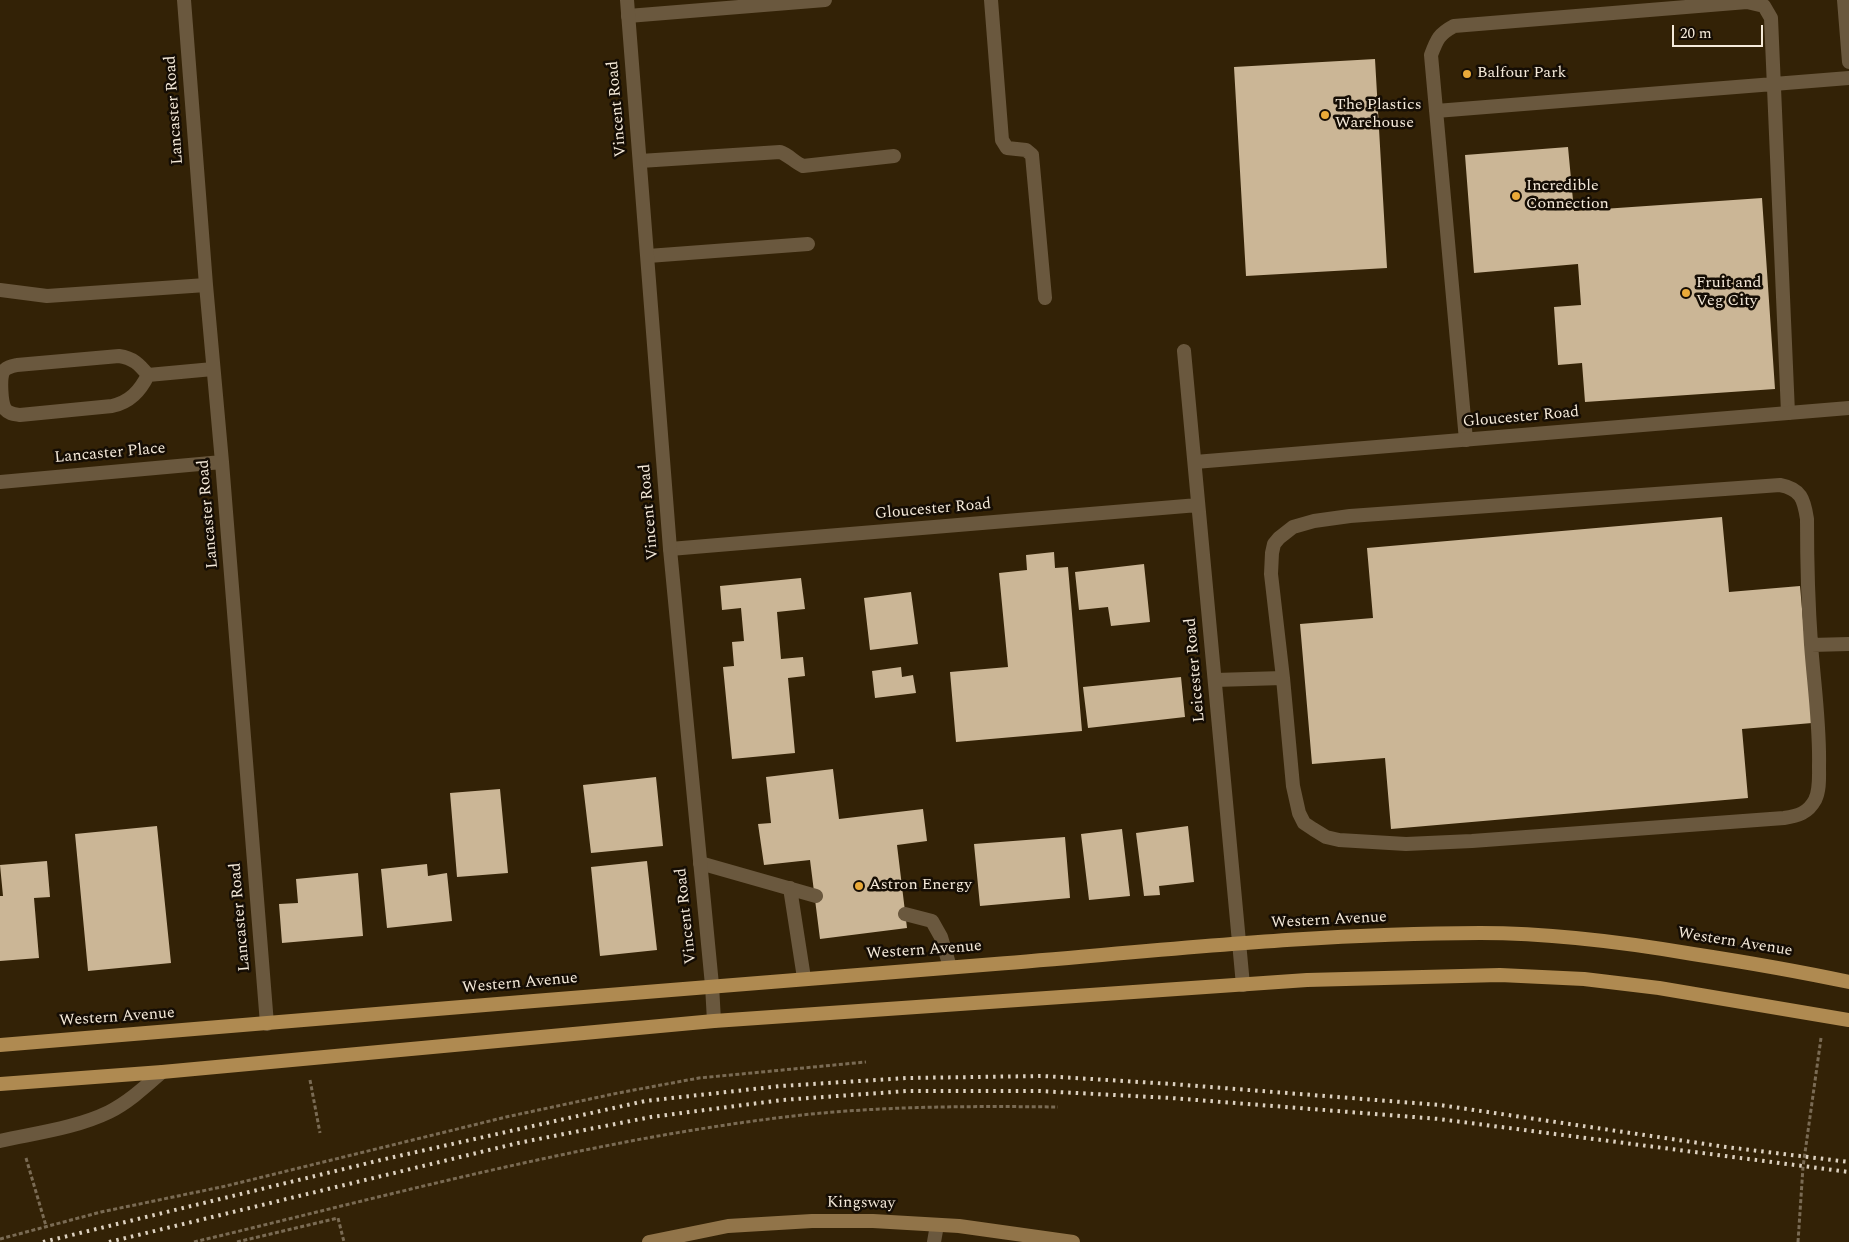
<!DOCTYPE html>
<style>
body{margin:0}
#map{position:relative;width:1849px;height:1242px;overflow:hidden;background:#332206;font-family:Spectral,serif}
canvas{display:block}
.scale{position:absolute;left:1672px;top:25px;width:91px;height:22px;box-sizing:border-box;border:2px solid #f5eada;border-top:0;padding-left:6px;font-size:15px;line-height:18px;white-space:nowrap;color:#f5eada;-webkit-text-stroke:4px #150d04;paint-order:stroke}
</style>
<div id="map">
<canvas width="1849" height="1242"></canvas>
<div class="scale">20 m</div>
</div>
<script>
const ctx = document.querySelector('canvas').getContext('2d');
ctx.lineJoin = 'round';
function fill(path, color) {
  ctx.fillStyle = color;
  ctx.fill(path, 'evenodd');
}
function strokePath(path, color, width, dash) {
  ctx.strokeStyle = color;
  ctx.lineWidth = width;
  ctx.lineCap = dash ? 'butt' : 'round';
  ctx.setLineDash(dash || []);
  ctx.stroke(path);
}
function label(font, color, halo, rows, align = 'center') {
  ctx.font = font + ' Spectral,serif';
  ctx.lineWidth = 5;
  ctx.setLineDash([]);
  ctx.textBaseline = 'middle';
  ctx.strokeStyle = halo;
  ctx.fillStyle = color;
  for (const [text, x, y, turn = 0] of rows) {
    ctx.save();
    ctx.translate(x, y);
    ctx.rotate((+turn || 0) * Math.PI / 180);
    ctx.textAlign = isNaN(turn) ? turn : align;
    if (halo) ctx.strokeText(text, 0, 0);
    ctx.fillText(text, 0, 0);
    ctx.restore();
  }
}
fill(new Path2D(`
 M1375,59L1387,268L1246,276L1234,67Z
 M1568,147L1574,211L1762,198L1775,389L1585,402L1582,363L1558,365L1554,307L1581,305L1578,264L1474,273L1465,155Z
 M1722,517L1729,592L1800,586L1812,723L1742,729L1748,798L1391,829L1385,758L1312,764L1300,624L1373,618L1367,548Z
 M1054,552L1055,568L1068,567L1082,731L956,742L950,672L1008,667L999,573L1027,570L1026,555Z
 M1144,564L1150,622L1111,626L1108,607L1079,610L1075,572Z
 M801,578L805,609L777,612L781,659L803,657L805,676L788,678L795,753L732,759L723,667L734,666L732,642L744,641L741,608L722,610L720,586Z
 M911,592L918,644L870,650L864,598Z
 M901,667L902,677L913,675L916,693L875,698L872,671Z
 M1181,677L1185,717L1088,728L1083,687Z
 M833,769L839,819L923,809L927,841L897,845L907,928L820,939L810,860L764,865L758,824L771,823L766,777Z
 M656,777L663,846L591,853L583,785Z
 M500,789L508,873L457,877L450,793Z
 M157,826L171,963L88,971L75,834Z
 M1188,826L1194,882L1159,886L1160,895L1144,896L1136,833Z
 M1122,829L1130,896L1089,900L1081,834Z
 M1065,837L1070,898L980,906L974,844Z
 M47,861L50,897L34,898L39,958L0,961V896H3L0,865Z
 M647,861L657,950L600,956L591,867Z
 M427,864L428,876L447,873L452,921L387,928L381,869Z
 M358,873L363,936L282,943L279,904L298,903L296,879Z`), '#cbb696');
strokePath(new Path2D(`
 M310,1080L320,1133
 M26,1158L46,1226
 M0,1239L101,1212L226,1186L506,1117L618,1093L699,1078L866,1062
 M194,1242C395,1194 596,1138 802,1115C887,1106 973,1106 1058,1107
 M237,1242L338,1218L344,1242
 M1798,1242L1803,1167L1821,1038`), '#7a6b54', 3, [4, 2.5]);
strokePath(new Path2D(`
 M991,0L1002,140L1007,148L1026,150L1032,155L1045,298
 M1436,111L1849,78
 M640,161L780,152C789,155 794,162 803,166L894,156
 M648,256L808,244
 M119,356C133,358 139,364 148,375C140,391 130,402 112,406L20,415C14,414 9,414 5,409C1,402 0,379 3,372C6,367 12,366 17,365Z
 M148,375L213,369
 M1466,440L1431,55C1437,39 1439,34 1454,26L1747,2L1764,6L1771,18L1788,413
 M1780,485C1801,489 1804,499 1807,519C1807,560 1808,602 1811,644C1814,685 1820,725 1819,766C1819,777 1820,790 1815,800C1808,813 1798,816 1784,818L1472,841L1406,844L1339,840L1326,837L1313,829L1304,823L1299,813L1293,786L1283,678L1271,574L1272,553L1274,544L1279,538L1293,527L1314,521L1350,516Z
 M1811,645L1849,644
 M1215,680L1283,678
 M700,863L816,896
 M790,888L804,978
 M905,914L932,921L941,937L950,967
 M0,1141C36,1133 76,1128 109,1112C129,1102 146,1086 162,1072
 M934,1242L937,1225`), '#6a583e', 14);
strokePath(new Path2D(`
 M184,0L206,285L222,462L267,1024
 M1844,0L1849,62
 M628,16L825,0
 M0,290L47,296L206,285
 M1184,351L1243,985
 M1195,462L1849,408
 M0,482L222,462
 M670,549L1198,505`), '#6a583e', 14);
strokePath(new Path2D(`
 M627,0L670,549L712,985L714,1021`), '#6a583e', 14);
strokePath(new Path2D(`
 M649,1242L728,1226L812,1221H873L959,1226L1073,1242`), '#917449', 14);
strokePath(new Path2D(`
 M0,1045C332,1019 663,989 995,964C1157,951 1318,933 1480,933C1551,933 1623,942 1693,954C1745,962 1797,971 1849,982
 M0,1084L162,1072L714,1021L1307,980L1500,975L1584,979L1659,988L1849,1020`), '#af8a51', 14);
strokePath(new Path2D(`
 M43,1242L385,1159L645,1101L781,1086L907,1078L1043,1076L1172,1084L1440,1105L1726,1147L1849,1162
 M109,1242L518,1143L651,1117L782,1100L907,1091H1039L1171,1098L1439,1119L1849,1172`), '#ddd1c0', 4, [2.5, 5]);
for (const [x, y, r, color] of [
 [1467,74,5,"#eaaa39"],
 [1325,115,5,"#eaaa39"],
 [1516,196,5,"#eaaa39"],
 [1686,293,5,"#eaaa39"],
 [859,886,5,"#eaaa39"]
]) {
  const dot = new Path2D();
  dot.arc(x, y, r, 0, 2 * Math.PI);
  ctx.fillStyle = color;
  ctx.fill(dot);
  strokePath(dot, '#150d04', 2);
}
label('16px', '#f5eada', '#150d04', [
 ["Balfour Park",1477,74],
 ["The Plastics",1335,106],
 ["Warehouse",1335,124],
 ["Incredible",1526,187],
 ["Connection",1526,205],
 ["Fruit and",1696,284],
 ["Veg City",1696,302],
 ["Astron Energy",869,886]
], 'left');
label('16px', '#f5eada', '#150d04', [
 ["Vincent Road",618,109,-95],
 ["Lancaster Road",175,110,-94],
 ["Gloucester Road",1521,418,-5],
 ["Lancaster Place",110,454,-5],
 ["Gloucester Road",933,510,-5],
 ["Vincent Road",650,512,-95],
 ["Lancaster Road",209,514,-95],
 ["Leicester Road",1196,670,-95],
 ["Vincent Road",687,916,-96],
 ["Lancaster Road",241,917,-95],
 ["Western Avenue",1329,921,-3],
 ["Western Avenue",1735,943,9],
 ["Western Avenue",924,951,-4],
 ["Western Avenue",520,984,-5],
 ["Western Avenue",117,1018,-4],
 ["Kingsway",861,1204,1]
]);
</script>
